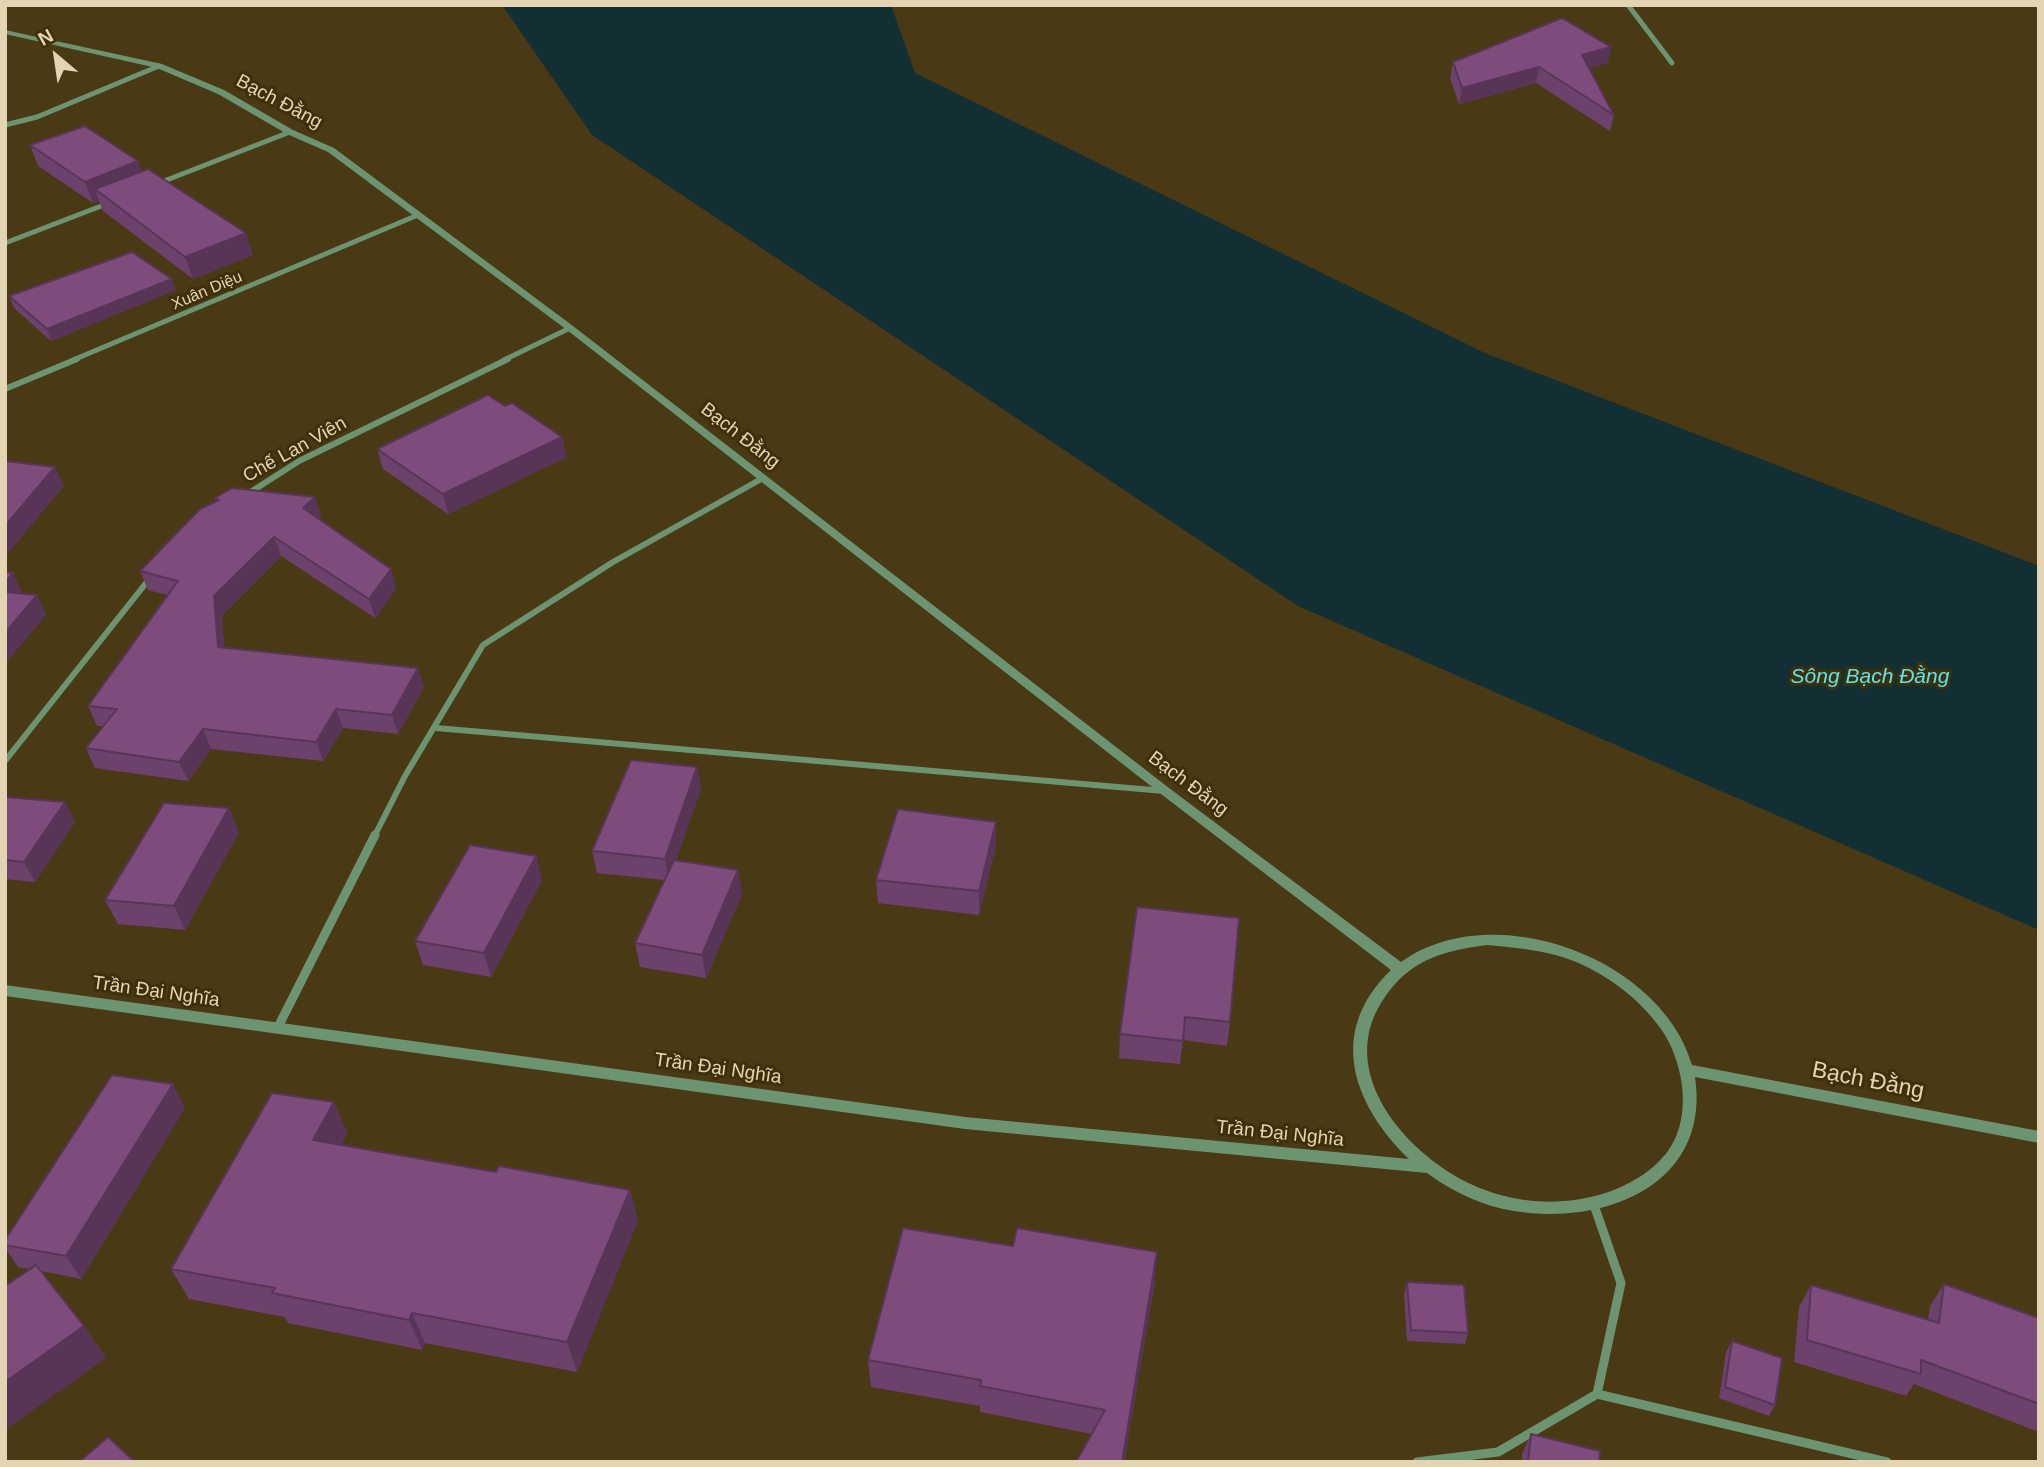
<!DOCTYPE html>
<meta charset="utf-8">
<style>
body{margin:0}
#map{position:relative;width:2044px;height:1467px;overflow:hidden;background:#493a15;font-family:Helvetica,sans-serif}
canvas{display:block}
.frame{position:absolute;inset:0;border:7px solid #e3d5b3;pointer-events:none}
.north{position:absolute;left:21px;top:21px;width:70px;height:70px;-webkit-text-stroke:5px #3e3009;paint-order:stroke;rotate:331deg;font-size:19px;font-weight:700;line-height:28px;text-align:center;color:#e3d5b3}
.north::after{content:'';display:block;margin:auto;width:24px;height:32px;background:#e3d5b3;clip-path:polygon(50% 0,100% 100%,50% 72%,0 100%)}
</style>
<div id="map">
<canvas width="2044" height="1467"></canvas>
<div class="frame"></div>
<div class="north">N</div>
</div>
<script>
const ctx = document.querySelector('canvas').getContext('2d');
ctx.lineJoin = 'round';
function fill(path, color) {
  ctx.fillStyle = color;
  ctx.fill(path, 'evenodd');
}
function strokePath(path, color, width, dash) {
  ctx.strokeStyle = color;
  ctx.lineWidth = width;
  ctx.lineCap = dash ? 'butt' : 'round';
  ctx.setLineDash(dash || []);
  ctx.stroke(path);
}
function label(font, color, halo, rows, align = 'center') {
  ctx.font = font + ' Helvetica,sans-serif';
  ctx.lineWidth = 6;
  ctx.setLineDash([]);
  ctx.textBaseline = 'middle';
  ctx.strokeStyle = halo;
  ctx.fillStyle = color;
  for (const [text, x, y, turn = 0] of rows) {
    ctx.save();
    ctx.translate(x, y);
    ctx.rotate((+turn || 0) * Math.PI / 180);
    ctx.textAlign = isNaN(turn) ? turn : align;
    if (halo) ctx.strokeText(text, 0, 0);
    ctx.fillText(text, 0, 0);
    ctx.restore();
  }
}
fill(new Path2D(`
 M502,5H891L915,73L1485,353L2039,566V930L1298,606L592,135Z`), '#122f33');
strokePath(new Path2D(`
 M1628,5L1672,63
 M5,125L37,117L159,66
 M159,183L290,132
 M5,243L109,203
 M73,360L418,215
 M504,360L570,328`), '#6d9471', 5);
strokePath(new Path2D(`
 M5,389L77,359
 M246,495L299,461L508,359
 M436,728L1164,791
 M5,761L150,578
 M374,837L405,776L483,645L613,562L763,478`), '#6d9471', 6);
strokePath(new Path2D(`
 M277,1029L375,835
 M1597,1394L1887,1462
 M1417,1462L1498,1452L1597,1394L1621,1283L1594,1205`), '#6d9471', 9);
fill(new Path2D(`
 M5,30L162,64L224,90L293,130L334,148L573,326L1169,788L1401,962C1492,896 1661,957 1692,1065L2039,1131V1143L1695,1077C1711,1185 1604,1226 1514,1211C1482,1206 1453,1192 1427,1173L965,1129L5,996V985L965,1117L1409,1159C1352,1104 1327,1031 1391,970L1161,794L567,330L328,152L287,134L218,94L157,68L5,34ZM1487,945C1520,948 1555,951 1585,966C1614,980 1643,1003 1661,1029C1682,1059 1691,1107 1674,1141C1665,1159 1647,1174 1629,1183C1586,1206 1530,1207 1485,1190C1416,1165 1334,1079 1381,1003C1407,961 1440,951 1487,945Z`), '#6d9471');
fill(new Path2D(`
 M1453,62L1608,63L1589,68L1614,115L1610,131L1536,83L1459,104L1450,78Z
 M30,145L138,161L141,171L253,255L193,279L103,211L99,201L93,203L38,166Z
 M176,290L51,341L14,308L9,296Z
 M377,449L567,457L448,514L383,469Z
 M315,497L321,516L318,519L396,588L375,618L281,556L222,615L224,648L424,687L398,734L343,728L323,761L211,749L188,781L95,768L86,748L103,726H97L88,706L167,595L148,590L140,571L217,501L215,498Z
 M697,767L701,788L676,861L738,870L742,894L706,978L640,967L635,943L664,880L597,873L592,851Z
 M5,797L65,802L75,822L35,882L5,879Z
 M996,822V845L979,915L878,903L876,880Z
 M239,832L185,930L118,924L105,900Z
 M536,856L542,880L491,977L423,965L415,941Z
 M1137,907L1230,1022L1227,1046L1183,1040L1180,1064L1119,1058L1120,1034Z
 M334,1102L347,1133L341,1145L496,1172L630,1190L638,1220L577,1372L425,1343L422,1350L288,1323L285,1317L189,1299L171,1269Z
 M185,1108L81,1279L41,1271L84,1326L106,1358L30,1269L18,1267L5,1248V1240Z
 M1155,1280L1124,1462H1076L1092,1434L980,1412V1406L871,1387L868,1360Z
 M1407,1282L1468,1333L1465,1344L1407,1341L1404,1294Z
 M1944,1284L2039,1318V1432L1914,1384L1906,1396L1794,1362L1799,1307L1811,1285L1928,1319L1930,1306Z
 M1732,1341L1775,1405L1769,1416L1719,1398L1726,1352Z
 M1531,1434L1599,1462H1522V1454Z`), '#6c416b');
fill(new Path2D(`
 M1611,47L1608,63L1579,71L1582,55Z
 M1539,67L1536,83L1459,104L1462,88Z
 M138,161L145,183L95,189L99,201L93,203L85,182Z
 M246,233L253,255L193,279L185,257Z
 M172,279L176,290L51,341L47,329Z
 M562,437L567,457L448,514L443,494Z
 M55,467L64,486L5,557V526Z
 M315,497L321,516L310,527L303,508Z
 M274,537L281,556L222,615L225,667L218,647L214,596Z
 M391,569L396,588L375,618L369,599Z
 M13,573L22,592L7,611L5,609V582Z
 M37,595L46,615L5,664V633Z
 M418,668L424,687L398,734L392,715Z
 M336,709L343,728L323,761L316,742Z
 M203,729L211,749L188,781L179,762Z
 M697,767L701,788L669,881L665,859Z
 M65,802L75,822L35,882L24,862Z
 M229,808L239,832L185,930L174,906Z
 M996,822V845L979,915V891Z
 M536,856L542,880L491,977L484,953Z
 M738,870L742,894L706,978L702,955Z
 M173,1084L185,1108L81,1279L66,1256Z
 M334,1102L347,1133L327,1171L313,1140Z
 M630,1190L638,1220L577,1372L567,1342Z
 M1157,1252L1155,1280L1124,1462H1122Z
 M412,1313L425,1343L422,1350L409,1320Z
 M84,1326L106,1358L5,1430V1382Z`), '#583557');
const building = new Path2D(`
 M1562,18L1611,47L1582,55L1614,115L1539,67L1462,88L1453,62Z
 M85,126L138,161L85,182L30,145Z
 M148,169L246,233L185,257L95,189Z
 M132,252L172,279L47,329L9,296Z
 M488,395L505,406L512,403L562,437L443,494L377,449Z
 M5,461L55,467L5,526Z
 M232,488L315,497L303,508L391,569L369,599L274,537L214,596L218,647L418,668L392,715L336,709L316,742L203,729L179,762L86,748L117,709L88,706L178,581L140,571L200,509L219,500L215,498Z
 M5,572L13,573L5,582Z
 M5,592L37,595L5,633Z
 M631,760L697,767L665,859L592,851Z
 M5,797L65,802L24,862L5,860Z
 M164,803L229,808L174,906L105,900Z
 M898,809L996,822L979,891L876,880Z
 M470,845L536,856L484,953L415,941Z
 M674,860L738,870L702,955L635,943Z
 M1137,907L1239,918L1230,1022L1185,1017L1183,1041L1120,1034Z
 M112,1075L173,1084L66,1256L5,1245V1240Z
 M272,1093L334,1102L313,1140L496,1172L499,1166L630,1190L567,1342L412,1313L409,1320L272,1293L275,1288L171,1269Z
 M903,1228L1013,1246L1017,1228L1157,1252L1122,1462H1076L1105,1410L980,1386L981,1380L868,1360Z
 M36,1265L84,1326L5,1382V1286Z
 M1407,1282L1464,1285L1468,1333L1411,1330Z
 M1944,1284L2039,1318V1404L1921,1360V1374L1807,1340L1811,1285L1939,1323Z
 M1732,1341L1782,1358L1775,1405L1725,1387Z
 M1531,1434L1600,1451L1599,1462H1528Z
 M108,1437L135,1462H79Z`);
fill(building, '#7d4c7c');
strokePath(building, '#583557', 2);
label('16px', '#e3d5b3', '#3e3009', [
 ["Xuân Diệu",207,291,-23]
]);
label('19px', '#e3d5b3', '#3e3009', [
 ["Bạch Đằng",279,102,28],
 ["Bạch Đằng",740,436,38],
 ["Chế Lan Viên",295,450,-29],
 ["Bạch Đằng",1188,784,37],
 ["Trần Đại Nghĩa",156,992,8],
 ["Trần Đại Nghĩa",718,1069,8],
 ["Trần Đại Nghĩa",1280,1134,6]
]);
label('italic 21px', '#59e3f5', '#3e3009', [
 ["Sông Bạch Đằng",1870,677]
]);
label('23px', '#e3d5b3', '#3e3009', [
 ["Bạch Đằng",1868,1081,11]
]);
</script>
